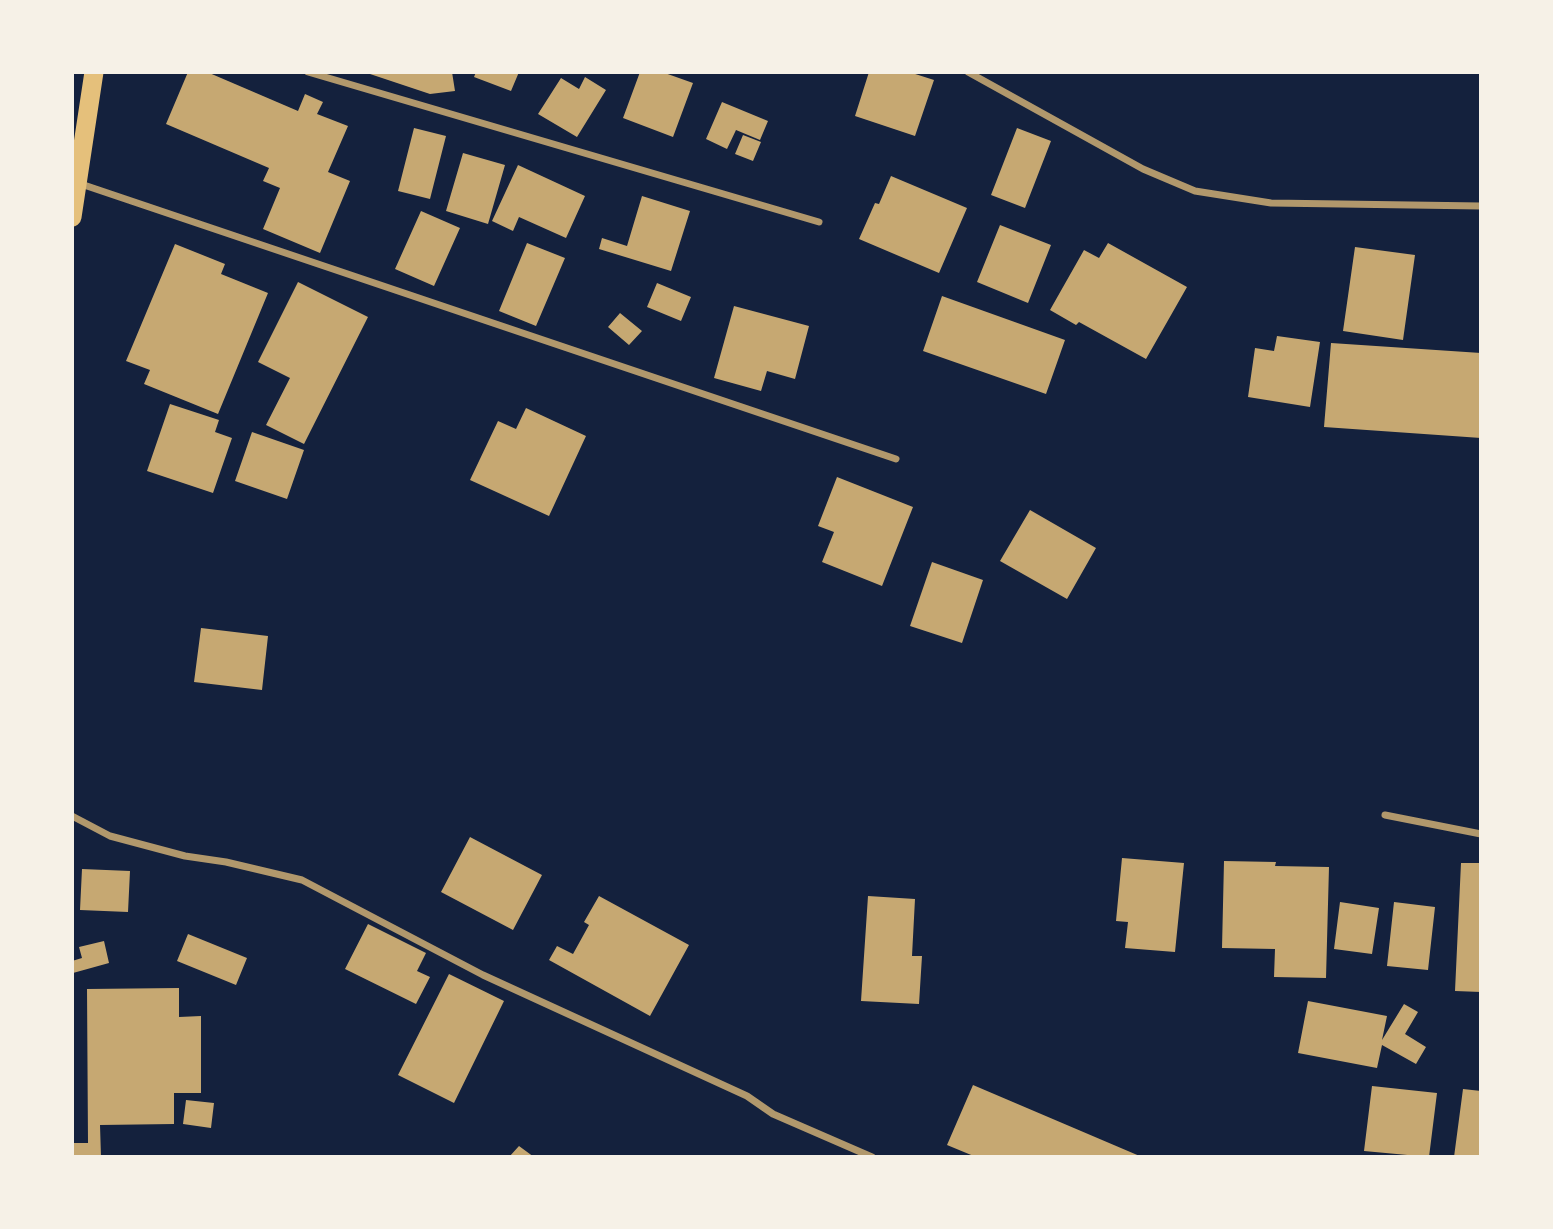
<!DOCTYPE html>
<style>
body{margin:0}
#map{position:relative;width:1553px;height:1229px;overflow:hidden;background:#14213d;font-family:Raleway,sans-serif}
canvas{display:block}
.frame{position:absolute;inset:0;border:74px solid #f6f1e7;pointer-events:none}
</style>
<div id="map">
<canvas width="1553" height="1229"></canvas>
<div class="frame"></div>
</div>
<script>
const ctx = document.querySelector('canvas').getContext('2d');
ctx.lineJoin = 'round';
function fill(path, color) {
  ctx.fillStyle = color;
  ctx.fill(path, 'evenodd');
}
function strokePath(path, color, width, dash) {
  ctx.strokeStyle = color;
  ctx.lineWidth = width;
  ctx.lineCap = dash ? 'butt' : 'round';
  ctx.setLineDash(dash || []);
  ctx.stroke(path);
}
fill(new Path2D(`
 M188,72H207L298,111L305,94L323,102L317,114L348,126L328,172L350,181L320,253L263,229L280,188L263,181L269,168L166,124Z
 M364,72H452L455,91L430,94Z
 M476,72H519L511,91L474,77Z
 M640,72H662L693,83L673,137L623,118Z
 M869,72H909L934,80L915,136L855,116Z
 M585,77L606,90L577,137L538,114L561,78L579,89Z
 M722,102L768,121L760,140L736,130L727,149L706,139Z
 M414,128L446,136L430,199L398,191Z
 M1017,128L1051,141L1025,208L991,195Z
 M743,135L761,142L753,161L735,154Z
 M463,153L505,165L488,224L446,211Z
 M518,165L585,196L566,238L519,217L513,231L492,221Z
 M891,176L967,208L939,273L859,239L875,203L879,204Z
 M642,196L690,211L671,271L599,249L602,238L627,246Z
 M421,211L460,228L434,286L395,269Z
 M1000,225L1051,245L1028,303L977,282Z
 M527,243L565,258L536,326L499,311Z
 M1108,243L1187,287L1146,359L1079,322L1076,325L1050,310L1084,250L1099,258Z
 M175,244L225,264L221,274L268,293L218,414L144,384L150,370L126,361Z
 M1355,247L1415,255L1403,340L1343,331Z
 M298,282L368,317L304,444L266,425L290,378L258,362Z
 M657,283L691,297L681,321L647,307Z
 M942,296L1065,340L1046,394L923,351Z
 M734,306L809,326L795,379L767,371L761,391L714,378Z
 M620,313L642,331L629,345L608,327Z
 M1277,336L1320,342L1310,407L1248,397L1255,348L1274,351Z
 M1331,343L1481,353V438L1324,427Z
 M170,404L219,420L215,432L232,438L213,493L147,471Z
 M526,408L586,436L549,516L470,480L498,421L516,429Z
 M252,432L304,450L287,499L235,481Z
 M837,477L913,507L882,586L822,562L834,532L818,526Z
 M1030,510L1096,548L1067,599L1000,561Z
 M932,562L983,580L962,643L910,626Z
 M201,628L268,636L262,690L194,682Z
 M470,837L542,875L513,930L441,892Z
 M1122,858L1184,863L1175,952L1125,948L1128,922L1116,921Z
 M1224,861L1276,862L1275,866L1329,867L1326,978L1274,977L1275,949L1222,948Z
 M1461,863H1481V992L1455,991Z
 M82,869L130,871L128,912L80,910Z
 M599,896L689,945L650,1016L549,960L557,946L573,954L589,925L584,922Z
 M868,896L915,899L912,956H922L919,1004L861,1001Z
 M1340,902L1379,908L1372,954L1334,949Z
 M1394,902L1435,907L1428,970L1387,966Z
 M368,924L426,953L417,971L430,977L416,1004L345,969Z
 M188,934L247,958L236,985L177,961Z
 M104,941L109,963L73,973L72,961L82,958L79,947Z
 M449,974L504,1001L454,1103L398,1075Z
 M179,988V1017L201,1016V1093H174V1124L100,1125L101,1157H72V1143H88L87,989Z
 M1308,1001L1387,1016L1382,1040L1404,1004L1418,1012L1405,1034L1426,1047L1416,1064L1382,1045L1377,1068L1298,1053Z
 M973,1085L1142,1157H976L947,1145Z
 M1372,1086L1437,1093L1429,1157L1364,1151Z
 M1463,1089L1481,1091V1157H1454Z
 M186,1100L214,1103L211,1128L183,1124Z
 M519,1146L534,1157H509Z`), '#c6a872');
strokePath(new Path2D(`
 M308,72L819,222
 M968,72L1143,169L1195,191L1271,203L1481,206
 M78,183L896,459
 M1385,815L1481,834
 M72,816L110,836L185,856L226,862L302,880L483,975L747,1096L773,1114L872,1157`), '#b1986c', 7);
strokePath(new Path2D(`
 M72,217L94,72`), '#e5c07b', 19);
</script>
